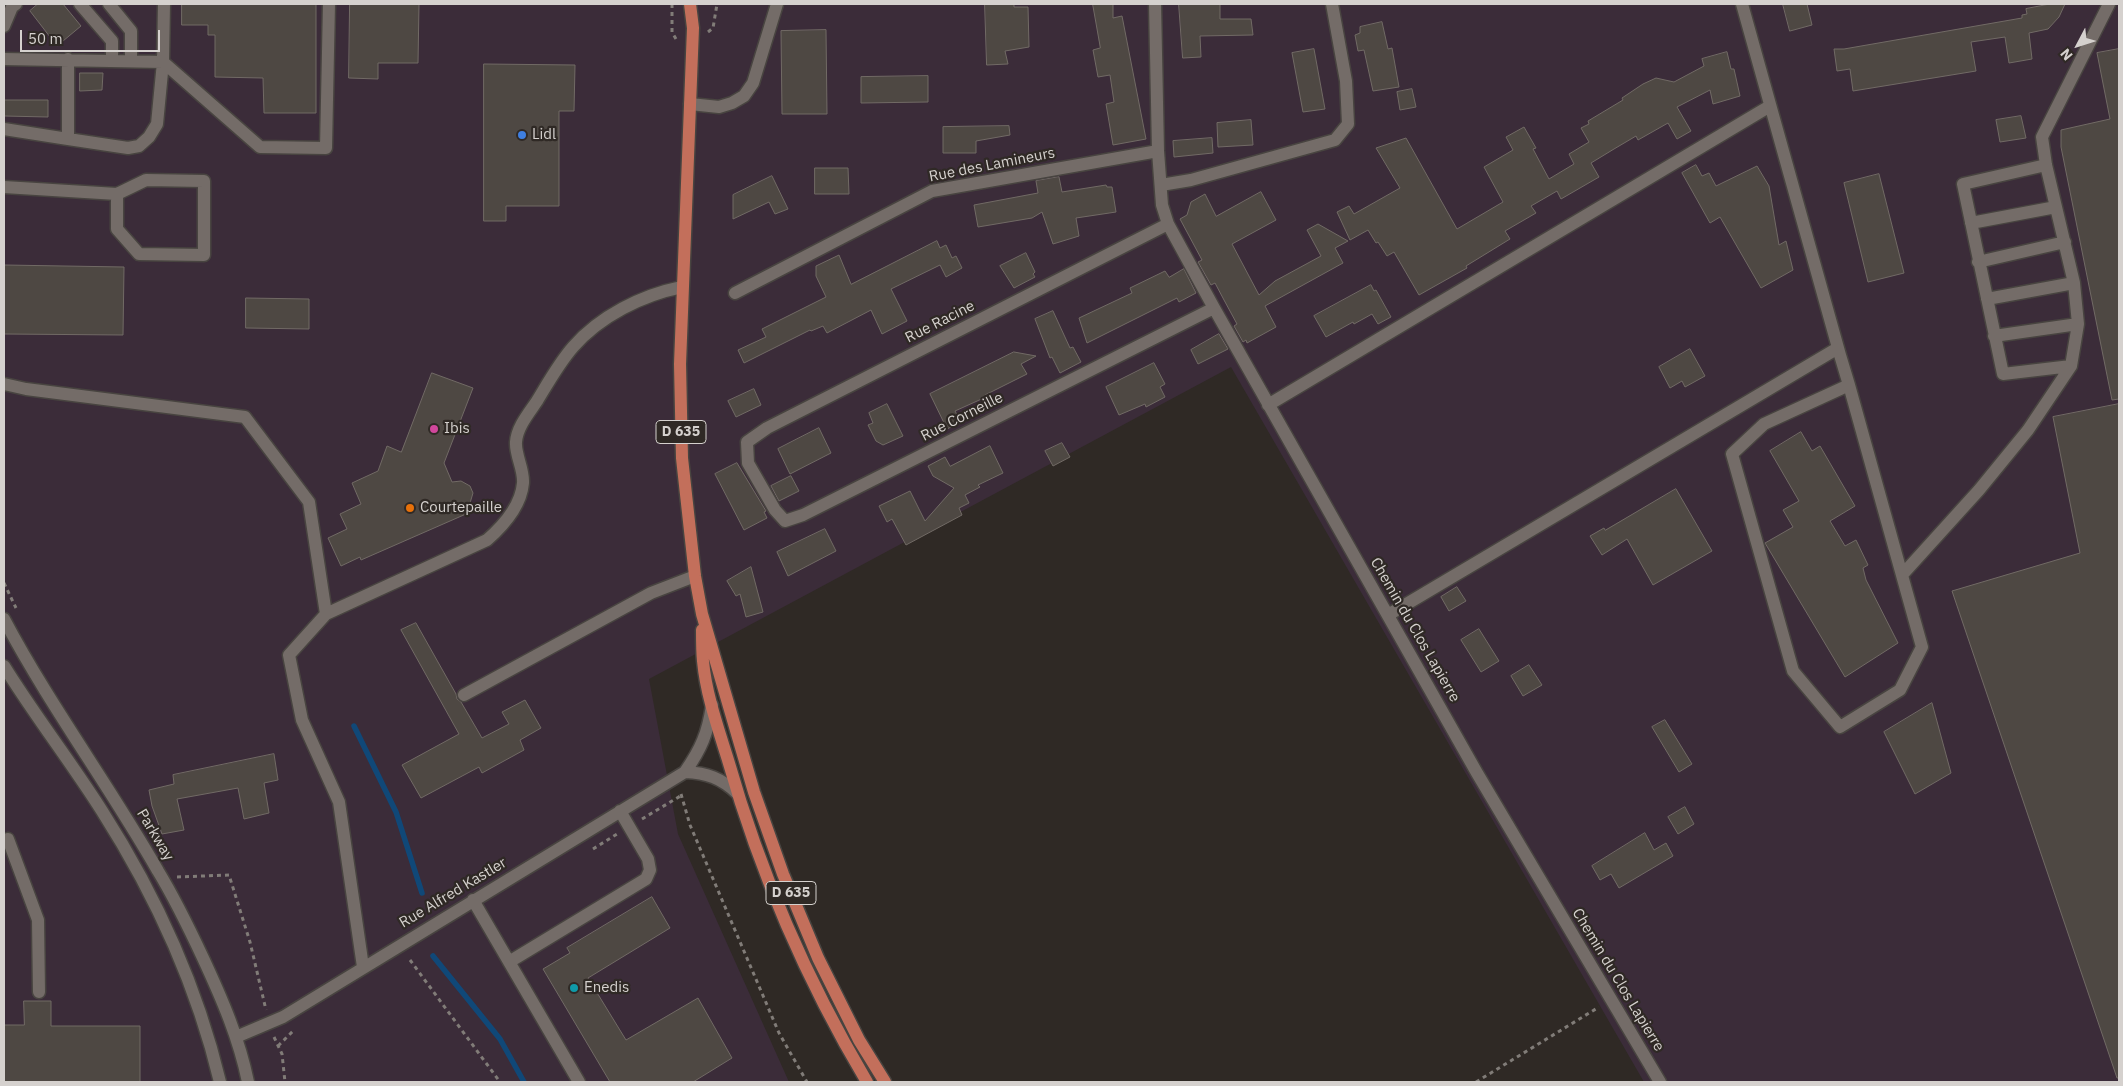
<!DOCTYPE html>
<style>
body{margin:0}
#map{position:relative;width:2123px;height:1086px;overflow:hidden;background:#2f2925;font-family:"IBM Plex Sans",sans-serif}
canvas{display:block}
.frame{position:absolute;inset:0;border:5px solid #d5d1ce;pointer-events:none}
.north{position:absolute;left:2053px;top:20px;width:50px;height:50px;-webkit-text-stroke:4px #2f2925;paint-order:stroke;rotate:230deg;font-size:14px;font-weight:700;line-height:20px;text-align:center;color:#d5d1ce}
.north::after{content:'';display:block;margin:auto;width:18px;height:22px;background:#d5d1ce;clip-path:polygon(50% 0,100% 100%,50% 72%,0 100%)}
.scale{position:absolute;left:20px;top:30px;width:140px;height:22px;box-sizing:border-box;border:2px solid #d5d1ce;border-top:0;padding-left:6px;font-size:15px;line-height:18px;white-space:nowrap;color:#d5d1ce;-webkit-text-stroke:4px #2f2925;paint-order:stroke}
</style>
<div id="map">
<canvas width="2123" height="1086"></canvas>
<div class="frame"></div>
<div class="north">N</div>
<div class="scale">50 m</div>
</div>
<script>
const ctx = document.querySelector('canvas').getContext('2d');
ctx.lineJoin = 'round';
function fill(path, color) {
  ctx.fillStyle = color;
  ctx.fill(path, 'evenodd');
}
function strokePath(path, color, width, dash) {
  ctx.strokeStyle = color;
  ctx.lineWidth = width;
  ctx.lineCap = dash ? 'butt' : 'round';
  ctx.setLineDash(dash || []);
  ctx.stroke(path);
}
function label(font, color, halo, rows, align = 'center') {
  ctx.font = font + ' "IBM Plex Sans",sans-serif';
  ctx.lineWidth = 4.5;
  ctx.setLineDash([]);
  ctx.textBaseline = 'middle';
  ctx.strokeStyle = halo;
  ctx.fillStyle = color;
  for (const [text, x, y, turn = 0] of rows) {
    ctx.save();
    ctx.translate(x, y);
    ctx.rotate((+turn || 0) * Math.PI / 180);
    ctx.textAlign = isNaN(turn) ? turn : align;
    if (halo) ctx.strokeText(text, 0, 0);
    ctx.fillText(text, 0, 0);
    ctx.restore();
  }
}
fill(new Path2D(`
 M4,4H2119V1082H1644L1231,367L649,679L678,834L789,1082H4Z`), '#3b2c39');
strokePath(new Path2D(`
 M354,726L396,812L422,893
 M433,956L500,1039L524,1082`), '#104878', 5.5);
const building = new Path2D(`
 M38,4H63L81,26L57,46L30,11Z
 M182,4H316V113H264L263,78L215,77V35H208V25H182Z
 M350,4H419L418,63H378V79L349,78Z
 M985,4H1014V7H1028L1029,47L1005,51L1008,64L987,65Z
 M1093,4H1113V18L1122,16L1146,139L1113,145L1106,104L1114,102L1110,75L1098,77L1093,50L1100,48Z
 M1179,4H1220V19H1251L1253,35L1200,36L1201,57L1183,58Z
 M1783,4H1807L1812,25L1790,31Z
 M2050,4H2065L2059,17L2048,29L2029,33L2032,59L2009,63L2005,37L1971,42L1976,71L1853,91L1850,69L1837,71L1834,49H1844L2022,18V15L2027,14L2026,9Z
 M1382,22L1388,49L1392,48L1399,87L1373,91L1364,50L1358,51L1355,35L1360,33V27Z
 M826,30L827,114H782L781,31Z
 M1314,49L1325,109L1303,112L1292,53Z
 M2119,49V399L2112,400L2061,147V130L2110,119L2097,53Z
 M1727,52L1731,69H1734L1740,96L1713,104L1710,90L1677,107L1691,131L1677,139L1668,123L1638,140L1636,136L1614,149L1591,163L1599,177L1561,199L1557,191L1531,206L1536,213L1505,231L1510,239L1466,266L1467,268L1419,295L1394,252L1387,256L1378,242L1376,243L1368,230L1350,240L1337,212L1349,206L1354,214L1400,188L1376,148L1406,138L1457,229L1503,202L1484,167L1513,150L1506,137L1524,127L1536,148L1533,149L1549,179L1574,164L1569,154L1589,142L1581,128L1589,124L1588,121L1623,100L1622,98L1643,84L1656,78L1674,82L1704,66L1702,59Z
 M484,64L575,65L574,111H559V206H506V221H484Z
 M80,73H103L102,90L80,91Z
 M928,76V102L861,103V77Z
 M1412,89L1416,107L1400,110L1397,92Z
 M4,100H48V117L4,116Z
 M2021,116L2026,138L2000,142L1996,120Z
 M1251,120L1253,145L1218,147L1217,123Z
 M1009,126L1010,135L976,141V153H943V127Z
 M1212,138L1213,153L1174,157L1173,141Z
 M1696,165L1702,176L1709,173L1716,186L1757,166L1769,186L1779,245L1786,241L1793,270L1761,288L1720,217L1710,223L1682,173Z
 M815,168H848L849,194H815Z
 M1879,174L1904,273L1868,282L1844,183Z
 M772,176L788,209L775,214L769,202L733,219V195Z
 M1059,177L1062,192L1106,185L1107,187H1112L1116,212L1076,218L1079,236L1053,244L1042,212L1032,218L978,227L974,205L1038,193L1036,181Z
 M1261,192L1276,220L1232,244L1259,295L1275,281L1321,256L1307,230L1318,224L1348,241L1335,248L1343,263L1265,306L1276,327L1247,343L1246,340L1243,342L1234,326L1237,324L1224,300L1215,283L1211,285L1198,262L1202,260L1180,219L1187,215L1191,202L1205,194L1216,216Z
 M937,241L940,248L946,245L952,258L956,256L962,268L946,277L940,265L891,289L907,321L882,334L871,310L827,333L823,326L811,331L810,330L744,363L738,350L766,337L762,329L826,297L816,276V266L839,255L851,284Z
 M1026,253L1035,272L1033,274L1035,277L1014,288L1000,266Z
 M4,265L124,267L123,335L4,334Z
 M1184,269L1196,293L1179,302L1177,298L1087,343L1079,318L1132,293L1130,288L1165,271L1169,277Z
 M1371,285L1374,291L1376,290L1391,317L1378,324L1372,314L1354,324L1353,322L1326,337L1314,316Z
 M246,298L309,299V329L246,328Z
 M1053,311L1070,348L1073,347L1081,362L1060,373L1052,357L1050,358L1035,319Z
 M1219,334L1228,349L1198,364L1191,350Z
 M1690,349L1705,376L1685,387L1682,381L1670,388L1659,367Z
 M1014,352L1036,356L1021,364L1027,374L985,395L986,397L955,411L961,422L947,429L930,394Z
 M1154,363L1165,384L1160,387L1165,397L1146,407L1145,404L1119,415L1106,387Z
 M432,373L473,388L444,463L452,482L461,481L470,486L473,493L470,503L464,509L466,514L361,560L360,557L341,566L328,538L347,529L340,514L361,504L352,483L378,471L387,446L401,452Z
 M754,389L761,405L736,417L728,401Z
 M887,404L903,436L883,445L876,441L868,425L873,423L869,413Z
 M2119,404V1078H2117L1952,591L2080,553L2053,417Z
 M819,428L831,453L790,474L778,449Z
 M1801,432L1812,451L1820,446L1855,506L1830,521L1845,546L1856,540L1868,565L1863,568L1866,580L1898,643L1845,677L1765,543L1793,527L1783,510L1799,501L1770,451Z
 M1062,443L1070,457L1053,466L1045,451Z
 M990,446L1003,473L978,485L980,487L965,495L969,503L959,508L962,515L906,545L892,519L887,522L879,506L910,491L925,521L954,488L933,476L928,466L945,457L950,466Z
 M737,463L766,511L764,512L767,518L744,530L715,474Z
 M791,476L799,491L779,501L771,486Z
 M1676,489L1712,551L1653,585L1627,539L1602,555L1590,536L1604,528L1605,530Z
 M825,529L836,551L788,576L777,552Z
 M751,567L763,612L746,617L740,594L736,596L727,581Z
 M1457,587L1466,601L1449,611L1441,597Z
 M416,623L456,694L457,699L461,702L482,738L509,724L502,712L525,700L541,728L520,740L524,750L482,773L479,767L421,798L402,765L459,734L401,630Z
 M1479,629L1499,661L1481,672L1461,640Z
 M1529,665L1542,685L1523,696L1511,676Z
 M1932,703L1951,773L1915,794L1884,732Z
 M1665,720L1692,764L1679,772L1652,727Z
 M274,754L278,780L264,783L269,813L244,819L238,788L177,799L184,830L162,834L152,806L149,790L174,784L173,775Z
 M1685,807L1694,824L1678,834L1668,817Z
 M1645,833L1654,850L1666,843L1673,856L1619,888L1611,874L1600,880L1592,866Z
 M652,897L670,928L588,978L626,1040L698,998L732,1058L693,1082H610L543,969L570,953L567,948Z
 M24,1001H51V1026H140V1082H4V1025H24Z`);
fill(building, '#4e4843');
strokePath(building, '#716a65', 1);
const minor = new Path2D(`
 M80,4L112,41V60
 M109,4L131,31V61
 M1155,4L1158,151L1162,205L1168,224L1214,308L1477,773L1660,1082
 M1742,4L1840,355L1849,385L1922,647L1900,690L1840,727L1793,671L1732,454L1764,424L1849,385
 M4,26L12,7L16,4
 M4,59L163,62L260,147L326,148L329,4
 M690,104L719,107L732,103L744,96L753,83L777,4
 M4,129L68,139V59
 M68,139L128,148L139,146L149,137L157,124L163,62L164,4
 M2046,165L1963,184L2003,374L2071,366
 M1161,185L1191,180L1335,140L1348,124L1346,81L1332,4
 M4,187L117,194L146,180L204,181V255L139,254L117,229V194
 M1971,223L2056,207
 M1168,224L767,428L747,442L748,463L775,510L785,521L803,515L1214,308
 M1978,262L2065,242
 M735,293L932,191L1158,151
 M1987,299L2074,283
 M1994,336L2078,324
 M4,384L26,389L245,417L309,502L326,614
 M1268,405L1770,106
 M1902,575L1979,490L2028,430L2071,366L2078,324L2074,283L2046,165L2042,137L2109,4
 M1388,615L1838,348
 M4,619C50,706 109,785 158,871C175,899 189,928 203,958C222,999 239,1038 248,1082
 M4,666C35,716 71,762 102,811C155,894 197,986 220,1082
 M464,695L651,593L695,576
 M685,772C707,773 721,778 737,793
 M8,839L38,920L39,992
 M473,900L579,1082
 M509,962L646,879L650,870L648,859L620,811
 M363,967L339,802L302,720L289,655L326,614L487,540C503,526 521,506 523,483C524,469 515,455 516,442C517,427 529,413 537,401C548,383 559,363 573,347C600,316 642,295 682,287
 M236,1037L283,1017L685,772C701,749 708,733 712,705`);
const major = new Path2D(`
 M690,4L693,28L680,364L682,458L695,576L702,614L754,792L783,874L818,958L859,1040L885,1082
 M702,630C702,640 702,651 703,661C706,694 718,728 728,760C760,873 807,981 867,1082`);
strokePath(minor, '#484440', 15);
strokePath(major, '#484440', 15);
strokePath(new Path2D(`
 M672,4V32L676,39
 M708,32L713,28L717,4
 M4,583L16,608
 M681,794L690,825L779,1033L807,1082
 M642,819L682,795
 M593,849L617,834
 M177,877L229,875L250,942L266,1010
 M410,960L500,1082
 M274,1037L282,1054L285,1082
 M278,1046L293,1031
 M1476,1082L1599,1007`), '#817c78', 3, [4, 4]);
strokePath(minor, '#746c68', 12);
strokePath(major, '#c36f5b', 12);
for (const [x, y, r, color] of [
 [522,135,5,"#3f7fe0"],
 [434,429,5,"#d1479c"],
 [410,508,5,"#e8710a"],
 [574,988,5,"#0f9aa8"]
]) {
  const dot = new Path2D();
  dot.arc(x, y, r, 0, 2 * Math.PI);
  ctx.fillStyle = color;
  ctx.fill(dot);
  strokePath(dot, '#2f2925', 2);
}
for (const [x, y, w] of [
 [681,432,50],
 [791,893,50]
]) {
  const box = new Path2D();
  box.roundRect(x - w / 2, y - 11.5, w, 23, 4);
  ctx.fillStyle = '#2f2925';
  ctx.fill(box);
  strokePath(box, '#d5d1ce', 1);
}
label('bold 14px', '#d5d1ce', null, [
 ["D 635",681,432],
 ["D 635",791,893]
]);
label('15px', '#d5d1ce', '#2f2925', [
 ["Lidl",532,135],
 ["Ibis",444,429],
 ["Courtepaille",420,508],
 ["Enedis",584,988]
], 'left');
label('15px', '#d5d1ce', '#2f2925', [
 ["Rue des Lamineurs",992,165,-11],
 ["Rue Racine",940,322,-27],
 ["Rue Corneille",962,417,-27],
 ["Chemin du Clos Lapierre",1415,630,60],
 ["Parkway",155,835,59],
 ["Rue Alfred Kastler",453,893,-31],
 ["Chemin du Clos Lapierre",1618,980,59]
]);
</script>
